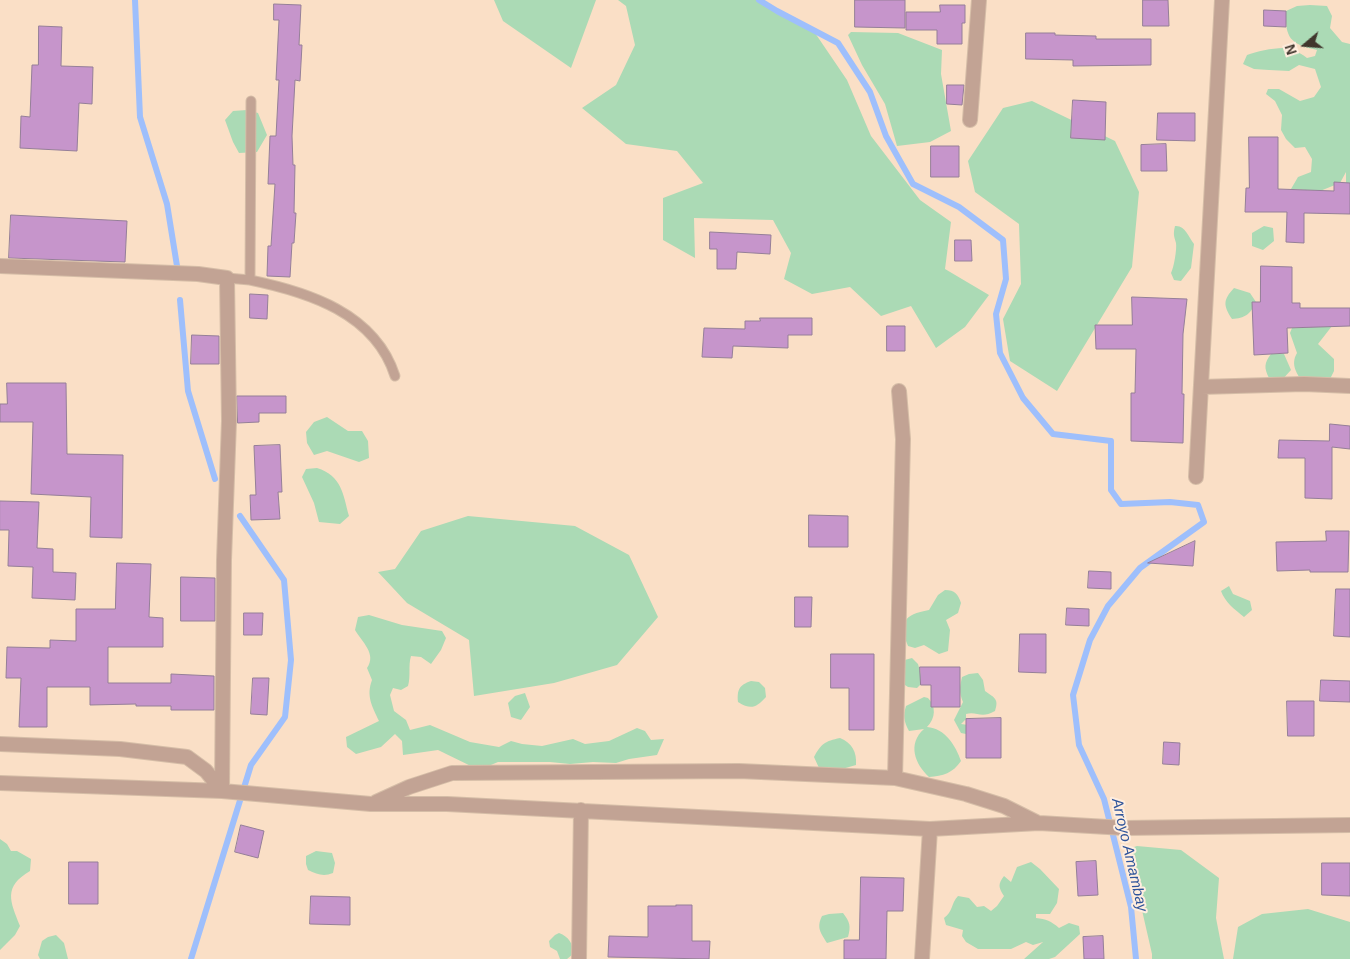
<!DOCTYPE html>
<style>
body{margin:0}
#map{position:relative;width:1350px;height:959px;overflow:hidden;background:#fadfc6;font-family:Helvetica,sans-serif}
canvas{display:block}
.north{position:absolute;left:1280px;top:20px;width:50px;height:50px;-webkit-text-stroke:4px #ffeedf;paint-order:stroke;rotate:252deg;font-size:14px;font-weight:700;line-height:20px;text-align:center;color:#41362d}
.north::after{content:'';display:block;margin:auto;width:18px;height:22px;background:#41362d;clip-path:polygon(50% 0,100% 100%,50% 72%,0 100%)}
</style>
<div id="map">
<canvas width="1350" height="959"></canvas>
<div class="north">N</div>
</div>
<script>
const ctx = document.querySelector('canvas').getContext('2d');
ctx.lineJoin = 'round';
function fill(path, color) {
  ctx.fillStyle = color;
  ctx.fill(path, 'evenodd');
}
function strokePath(path, color, width, dash) {
  ctx.strokeStyle = color;
  ctx.lineWidth = width;
  ctx.lineCap = dash ? 'butt' : 'round';
  ctx.setLineDash(dash || []);
  ctx.stroke(path);
}
function label(font, color, halo, rows, align = 'center') {
  ctx.font = font + ' Helvetica,sans-serif';
  ctx.lineWidth = 4;
  ctx.setLineDash([]);
  ctx.textBaseline = 'middle';
  ctx.strokeStyle = halo;
  ctx.fillStyle = color;
  for (const [text, x, y, turn = 0] of rows) {
    ctx.save();
    ctx.translate(x, y);
    ctx.rotate((+turn || 0) * Math.PI / 180);
    ctx.textAlign = isNaN(turn) ? turn : align;
    if (halo) ctx.strokeText(text, 0, 0);
    ctx.fillText(text, 0, 0);
    ctx.restore();
  }
}
fill(new Path2D(`
 M494,0H596L571,68L503,21Z
 M618,0H757L813,30L847,80L871,136L920,200L951,222L945,269L989,295L965,327L936,348L911,306L881,316L850,287L812,294L784,279L791,253L773,220L694,218L695,258L663,240V198L703,183L677,151L626,144L582,108L616,85L635,45L626,6Z
 M1310,5L1327,6L1332,16L1330,28L1342,42L1350,44V183H1346V172L1340,183L1320,191L1291,189L1298,177L1311,172L1312,159L1305,147L1295,148L1286,139L1281,130L1282,115L1275,101L1266,94L1268,89H1279L1300,101L1314,97L1321,87L1315,69L1299,65L1289,71L1269,70L1254,69L1243,64L1247,55C1259,51 1280,46 1292,49C1297,51 1303,55 1307,58L1315,56L1317,50C1290,44 1285,38 1286,11L1297,6Z
 M851,32L898,33L942,50L941,74L951,131L930,142L897,146L885,104L862,65L848,35Z
 M1032,101L1115,141L1139,192L1132,267L1057,391L1010,361L1003,319L1021,284L1019,224L975,192L968,161L1003,108Z
 M247,110L258,113L267,135L257,152L239,153L233,142L225,120L233,111Z
 M1175,226C1185,225 1188,236 1194,244L1191,268L1181,281L1174,280L1171,273C1174,267 1177,249 1176,243C1174,236 1173,234 1175,226Z
 M1264,226L1273,228L1274,241L1263,250L1252,246V233Z
 M1234,288L1250,293L1256,302C1250,315 1245,318 1232,319C1223,305 1223,300 1234,288Z
 M1332,326L1318,344L1334,359V371L1327,385L1304,384C1297,374 1290,365 1297,353L1290,333L1292,328Z
 M1271,354H1284L1291,370L1281,381L1269,378C1264,368 1264,363 1271,354Z
 M327,417L348,431H362L368,441L369,458L359,462L327,451L314,455L307,443L306,432L314,422Z
 M317,468C342,476 343,494 349,516L340,524L319,522L314,503L302,477L306,469Z
 M468,516L575,526L629,555L658,617L617,665L554,683L474,696L469,640L407,603L378,572L395,569L421,531Z
 M1229,586L1233,594L1250,601L1252,610L1244,617C1234,609 1225,602 1221,591Z
 M945,590C955,590 958,594 961,603L958,613L946,620L950,630L948,651L939,654L924,645L915,648L908,646C899,622 903,615 929,610L938,595Z
 M369,615L402,625L442,631L446,638L441,650L431,664L421,657L411,656C408,666 411,676 408,686L401,690L393,688L390,695L394,711L406,720L410,730L430,725L470,742L499,747L511,741L522,744L542,746L573,739L585,744L609,741L637,728L645,731L651,740L664,739L657,755L629,759L616,763L593,762L570,764L550,762H498L479,770L438,750L403,755L402,741L395,734L381,747L356,754L347,747L346,737L379,721C372,706 366,696 372,680L367,668C377,654 362,642 355,630L358,617Z
 M912,658L918,664L923,682L917,688L908,687L902,683L901,661Z
 M978,673L983,680L985,691C995,698 999,699 995,711C981,719 977,711 966,714V719L961,724L968,725L969,732L966,734L961,733L954,720L963,702C959,693 960,686 962,677L969,674Z
 M751,681L759,682L765,688L766,697C756,708 751,710 738,702C737,690 739,685 751,681Z
 M525,693L530,707L521,720L511,717L508,703L515,696Z
 M924,697L928,698C936,706 936,718 927,727C945,728 956,746 961,761C953,773 943,776 929,777C915,764 907,744 924,729L909,731C904,722 903,716 906,706Z
 M840,738C852,743 857,752 856,765L842,769L819,768L814,757C821,744 825,741 840,738Z
 M0,839L7,844L11,851H17L31,859L30,871C3,887 10,901 20,926L15,935L0,950Z
 M1137,846L1181,850L1219,878L1216,918L1224,959H1152V954L1128,849Z
 M316,851L332,853L335,863L333,873C323,877 317,874 308,870L306,864V856Z
 M1031,862L1040,869L1059,889L1057,903L1050,914H1036V918C1046,919 1051,921 1059,928L1069,923L1079,926L1080,934L1055,957L1049,959H1024L1043,942L1033,945L1026,942L1011,949H978L966,942L962,936L963,930L946,925L944,918C953,912 951,903 958,896L969,898L977,907L984,906L991,911L997,906L1004,896C998,887 998,884 1004,876L1011,882L1017,867Z
 M1308,909L1350,922V959H1233L1238,927L1262,914Z
 M843,913C850,922 851,926 848,937L827,943C821,933 816,928 822,916L829,914Z
 M559,933C569,937 573,943 573,954L567,959H560L557,951L550,947L549,941L555,935Z
 M56,935L64,943L68,959H40L38,955L42,941L48,937Z`), '#abdab5');
strokePath(new Path2D(`
 M135,0L140,117L167,204L177,266
 M759,0L777,11L838,43L870,92L886,136L913,184L959,207L1003,240L1006,279L996,314L1000,353L1023,398L1053,434L1111,441V490L1121,504L1170,502L1198,505L1204,522L1140,568L1108,606L1090,640L1073,695L1079,745L1104,799L1131,907L1136,959
 M180,300L188,391L215,479
 M191,959L251,765L285,717L291,660L284,580L240,516`), '#9ebffc', 6);
const building = new Path2D(`
 M855,0H905V28L855,27Z
 M1143,0H1168L1169,26H1143Z
 M274,4L301,5L299,45H302L300,81L295,80L292,136L293,165H295L294,213H296L294,243H292L290,277L267,276L268,246H271L275,184H268L270,136H276L279,80H276L279,20H274Z
 M940,5H965V23H962V44H937V30H906V12H940Z
 M1264,10L1286,11V27L1264,26Z
 M39,26L62,27L61,66L93,67L92,104L79,103L77,151L20,148L21,116L30,117L32,65H38Z
 M1026,33H1055V35L1096,36V39H1151V65L1073,66V60L1026,59Z
 M947,85H964L962,105L947,104Z
 M1073,100L1106,102L1105,140L1071,138Z
 M1158,113H1195V141L1157,140Z
 M1249,137H1278V189L1334,191V182L1350,183V214L1304,213V243L1286,242L1287,212H1245L1246,188H1249Z
 M1166,144L1167,171H1141V145Z
 M931,146H959V177H931Z
 M11,215L127,221L125,262L9,258Z
 M710,232L771,235L770,254L737,252L736,269H717V249H710Z
 M955,240H971L972,261H955Z
 M1261,266L1292,267V303H1300V308H1350V326L1287,328L1288,353L1254,355L1252,302H1260Z
 M250,294L268,295L267,319L250,318Z
 M1132,297L1187,299L1183,334L1182,394H1184L1183,443L1131,441V393H1135L1136,349H1096L1095,325H1132Z
 M760,318H812V335H788V348L733,346L732,358L702,357L704,328L745,329V321H760Z
 M887,326H905V351H887Z
 M192,335L219,336V364H191Z
 M7,383H66L67,454L123,455L122,538L90,537L91,497L31,494L33,422H0V404H7Z
 M237,396H286V413H259V422L238,423Z
 M1330,424L1350,426V449L1332,447V499L1305,498V458H1278L1279,440L1329,441Z
 M280,445L282,492H278L280,519L251,520L250,495H256L254,446Z
 M0,501L39,502L37,548L53,549V572L76,573L75,600L32,598L33,567L8,566L9,530H0Z
 M809,515L848,516V547H809Z
 M1326,531H1349L1348,572H1310V570L1277,571L1276,542L1326,541Z
 M1195,541L1193,566L1148,563Z
 M117,563L151,564L149,617L163,618V647H108V683H171V674L214,676V710H171V706H136V704L90,705V687H47V727H19L21,678H6L7,647L50,648V640L76,641V609H115Z
 M1089,571L1111,572V589L1088,588Z
 M181,577L215,578V621H181Z
 M1336,589H1350V637L1334,636Z
 M795,597H812L811,627H795Z
 M1067,608L1089,609V626L1066,625Z
 M244,613H263L262,635H244Z
 M1020,634H1046V673L1019,672Z
 M831,654H874V730H849V688H831Z
 M920,667H960V707H931V685H921Z
 M253,678H269L267,715L251,714Z
 M1321,680L1350,681V702L1320,701Z
 M1287,701H1314V736H1288Z
 M1001,718V758H966V719Z
 M1164,742L1180,743L1179,765L1163,764Z
 M241,825L264,831L258,858L235,852Z
 M1096,861L1098,895L1078,896L1076,862Z
 M69,862H98V904H69Z
 M1322,863H1350V896L1322,895Z
 M861,877L904,878L903,911H887L886,959H844V940H859Z
 M311,896L350,897V925L310,924Z
 M676,905H692V941H710L709,959L608,957L609,936L648,937V906H676Z
 M1103,936L1104,959H1084L1083,937Z`);
fill(building, '#c695cb');
strokePath(building, '#957f98', 1);
const service = new Path2D(`
 M227,278L250,280L251,101
 M250,280C308,292 375,313 395,376`);
const minor = new Path2D(`
 M970,120L979,0
 M0,266L198,274L227,278L229,421L224,560L222,791
 M1201,387L1304,384L1350,386
 M1196,477L1222,0
 M0,744L120,749L187,757L206,771L222,791
 M895,778L903,439L899,391
 M0,783L222,791L371,804H447L930,829L1039,823L1125,828L1350,825
 M376,802L409,787L452,773L739,771L895,778L966,794L1004,806L1036,822
 M579,959L581,810
 M922,959L930,829`);
strokePath(service, '#d5bda7', 11);
strokePath(minor, '#d5bda7', 16);
strokePath(service, '#c2a394', 9);
strokePath(minor, '#c2a394', 14);
label('italic 15px', '#2e539a', '#ffeedf', [
 ["Arroyo Amambay",1129,855,77]
]);
</script>
